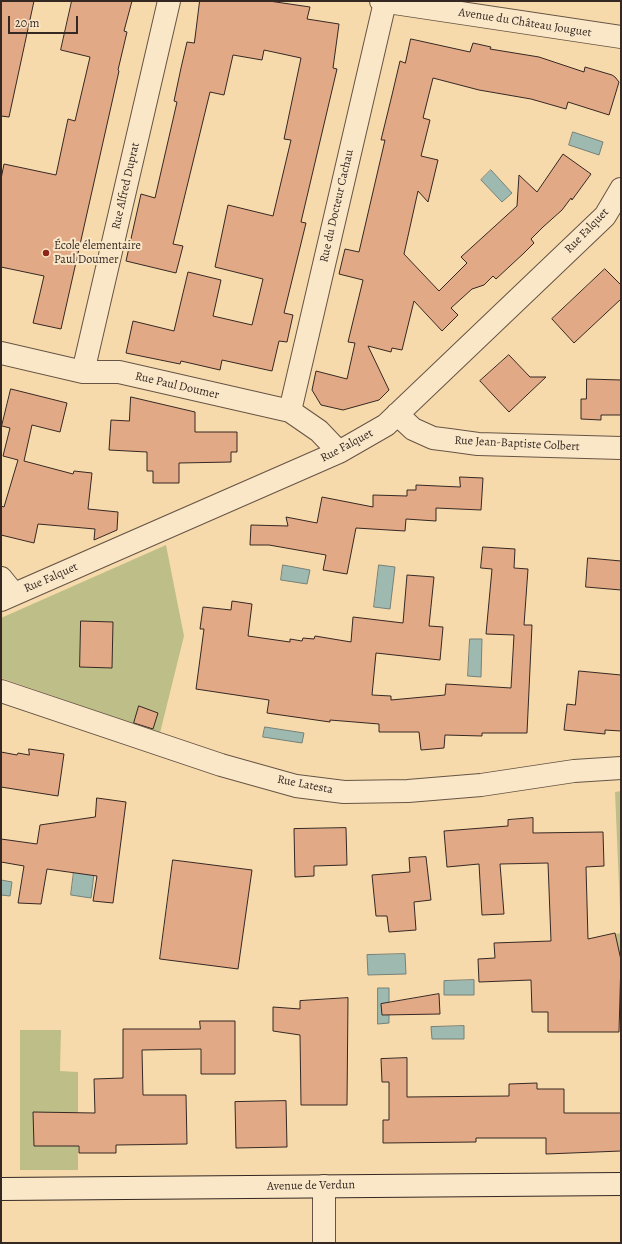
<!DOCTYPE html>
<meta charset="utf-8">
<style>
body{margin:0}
#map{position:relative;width:622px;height:1244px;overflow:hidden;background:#f7daab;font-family:Alegreya,serif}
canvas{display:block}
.frame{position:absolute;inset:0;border:2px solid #352823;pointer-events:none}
.scale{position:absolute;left:8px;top:16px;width:70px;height:18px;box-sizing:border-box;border:2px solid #352823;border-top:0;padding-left:5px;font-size:12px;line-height:14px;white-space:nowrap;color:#352823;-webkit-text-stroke:3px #fae7c8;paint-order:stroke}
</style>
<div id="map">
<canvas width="622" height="1244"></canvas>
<div class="frame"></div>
<div class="scale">20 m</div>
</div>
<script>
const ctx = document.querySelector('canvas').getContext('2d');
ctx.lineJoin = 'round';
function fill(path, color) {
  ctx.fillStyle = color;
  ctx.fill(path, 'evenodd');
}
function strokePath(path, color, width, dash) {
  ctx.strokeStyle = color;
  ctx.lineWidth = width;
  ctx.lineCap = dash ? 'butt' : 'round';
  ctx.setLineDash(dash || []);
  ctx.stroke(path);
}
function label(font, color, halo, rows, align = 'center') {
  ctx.font = font + ' Alegreya,serif';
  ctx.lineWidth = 4;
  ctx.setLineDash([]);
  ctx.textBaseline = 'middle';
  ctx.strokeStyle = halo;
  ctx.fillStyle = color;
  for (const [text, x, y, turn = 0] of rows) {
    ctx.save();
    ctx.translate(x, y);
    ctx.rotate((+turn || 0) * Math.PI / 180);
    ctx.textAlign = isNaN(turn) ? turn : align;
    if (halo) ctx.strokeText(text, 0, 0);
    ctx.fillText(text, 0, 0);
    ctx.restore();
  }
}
fill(new Path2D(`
 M166,545L184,636L160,733L1,678V618Z
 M621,791V963L601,969L594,938L621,933L615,792Z
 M20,1030H61L60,1071L78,1072V1170H20Z`), '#bebf88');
const water = new Path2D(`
 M573,132L603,142L599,155L569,145Z
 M491,170L512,193L502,202L481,180Z
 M283,565L310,570L307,584L281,580Z
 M379,565L395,567L390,609L374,607Z
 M470,639H482L481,677L468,676Z
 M265,727L304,733L302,743L263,737Z
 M74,871L94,874L91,898L71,895Z
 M1,880L12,882L10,896L1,895Z
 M405,954L406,974L368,975L367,955Z
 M474,980V995H444V981Z
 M378,988H389V1023L378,1024Z
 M464,1026V1039H432L431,1027Z`);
fill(water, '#9ebab0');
strokePath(water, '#748078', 1);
const building = new Path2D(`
 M1,1H34L9,117L1,116Z
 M72,1H132L124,31L127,32L118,70L119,71L61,329L33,323L44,276L1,267V179L4,164L56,175L68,119L75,121L90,57L61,50Z
 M200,1H269L310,7L307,19L339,24L333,68L337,69L301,222L306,223L284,313L293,315L287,342L279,341L272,371L222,360L220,370L181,361L180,364L126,353L133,321L174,331L188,272L221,280L213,316L252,325L263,279L215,267L228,205L273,216L291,140L284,139L301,58L264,50L262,60L233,55L224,95L210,92L173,244L183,246L176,273L126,261L141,194L155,198L177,102L174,101L181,68L187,42L194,43Z
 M411,39L470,52L473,43L491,47L490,49L539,57L584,72L585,67L612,75L615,77L619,82L609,115L568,102L566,109L531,99L479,90L433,78L423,118L430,120L421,156L438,160L428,202L418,191L404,254L439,291L467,263L461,257L517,206L519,175L537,192L563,154L591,174L572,200L571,198L562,210L543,227L531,239L534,243L524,253L496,279L493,276L484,285L472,289L451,308L458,315L442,331L414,301L402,350L392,348L391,352L368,346L389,390L379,400L343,410L321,405L312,390L316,371L347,379L355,343L348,342L363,280L339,274L345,249L359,252L385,140H381L392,95L400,61L405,63Z
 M605,269L621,285V299L574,343L552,319Z
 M509,355L530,377H546L509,412L480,381Z
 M587,379L621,380V415H601V420L581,419V399H586Z
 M11,389L67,403L60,432L32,425L24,461L73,474L74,471L92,473L88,509L118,512L117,530L94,540L95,529L38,524L34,543L1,535V506L4,507L18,460L3,456L10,428L2,426Z
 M131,397L195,412V432H237V452H231V462L179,463V483H153V471H147V452L109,450L111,420L129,421Z
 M460,477L483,478L481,510L436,508V521L406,519L405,531L356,528L347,574L323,570L326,555L269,545H250L251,525L288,526L286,517L317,523L322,497L373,507V495L407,496V490H416V485L460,487Z
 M483,547L515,549L514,568L528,569L524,625H532L527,733H482V736L445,735L444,748L421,750L419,732H379V724L330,720V722L267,713L269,700L196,689L204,629H200L203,607L231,610L232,601L252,604L248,636L290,642V639L302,641L303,638L314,639L315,636L351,642L353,617L403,623L407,575L434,577L429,626L443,627L440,660L376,653L372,695L391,696V700L445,695L446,684L511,688L514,635L486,634L492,569L481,568Z
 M588,558L621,561V590L586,587Z
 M81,621L113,622L112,668L80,667Z
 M579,671L621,675V731L605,730V734L564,730L567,704L575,705Z
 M139,706L158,713L153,729L134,723Z
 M29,749L64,754L58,796L1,787V752L17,755L18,753L29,755Z
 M97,798L126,802L113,903L93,901L97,876L47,869L41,904L18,903L24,866L1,862V839L37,844L40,825L95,817Z
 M533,818V833L603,832L604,866L586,867L588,939L615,933L621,960L619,1032H548V1012H532L531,980L479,982L478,959L495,958L494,943L551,941L548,863L500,864L504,914L482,915L479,864L447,867L444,831L508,826V820Z
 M346,828L347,865L314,866V876L295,877L294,829Z
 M426,857L431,900L414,902L416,930L389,932L387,916H376L372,875L410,872L409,858Z
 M173,860L252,870L238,969L160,959Z
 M439,994L440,1014L382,1015L381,1004Z
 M348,998L347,1105H301L300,1035L273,1031V1007L300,1009V1001Z
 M200,1021H235V1074H201V1049L142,1050L143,1095H186L187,1144L116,1145V1153H79V1146H34L33,1112L95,1113L94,1079L123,1078V1029H200Z
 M407,1058V1097L509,1096V1084L537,1083V1089H564V1113H621V1151L546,1154V1138H476V1142L383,1143V1120H389V1082H382L381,1059Z
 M286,1101L287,1147L236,1148L235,1102Z`);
fill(building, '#e2a986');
strokePath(building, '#352823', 1);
const street = new Path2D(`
 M381,1L621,37
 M1,353L83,372H119L290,411L319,431L339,452
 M83,372L169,1
 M290,411L385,2
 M397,414L413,429L433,438L449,440L478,444L621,448
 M1,578L14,594
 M1,600L339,452L386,425L605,216L621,189
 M1,691L221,765L296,786L344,792L408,791L481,785L574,771L621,768
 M324,1186V1243`);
const secondary = new Path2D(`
 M1,1189L621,1184`);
strokePath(street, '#665445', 24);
strokePath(secondary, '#352823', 24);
strokePath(street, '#fae7c8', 22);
strokePath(secondary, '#fae7c8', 22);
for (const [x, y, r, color] of [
 [46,253,4,"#8f2418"]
]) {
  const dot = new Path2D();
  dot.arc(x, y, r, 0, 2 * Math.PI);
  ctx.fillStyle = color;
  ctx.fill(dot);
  strokePath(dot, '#fae7c8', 1.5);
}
label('12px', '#352823', '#fae7c8', [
 ["Avenue du Château Jouguet",525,23,9],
 ["Rue Alfred Duprat",126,186,-77],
 ["Rue du Docteur Cachau",337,206,-77],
 ["Rue Falquet",587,231,-46],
 ["Rue Paul Doumer",177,386,13],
 ["Rue Jean-Baptiste Colbert",517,444,3],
 ["Rue Falquet",347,446,-28],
 ["Rue Falquet",51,578,-24],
 ["Rue Latesta",305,785,11],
 ["Avenue de Verdun",311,1186,-1]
]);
label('12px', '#352823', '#fae7c8', [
 ["École élementaire",54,246],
 ["Paul Doumer",54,260]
], 'left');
</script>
